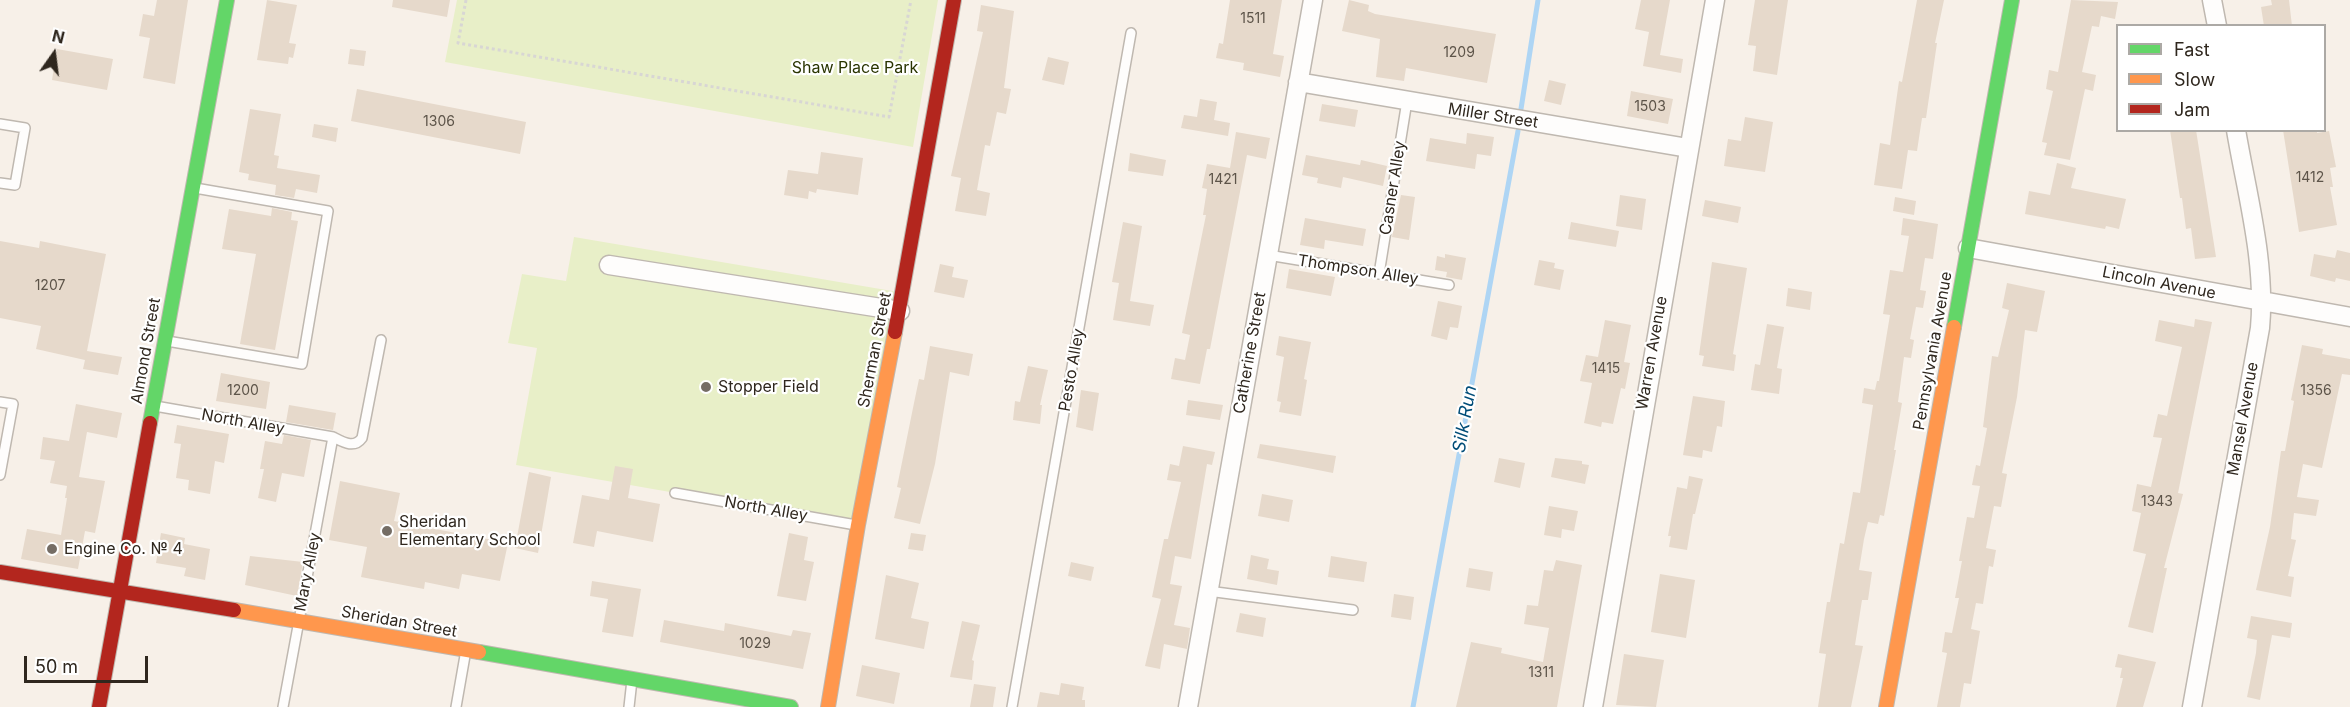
<!DOCTYPE html>
<meta charset="utf-8">
<style>
body{margin:0}
#map{position:relative;width:2350px;height:707px;overflow:hidden;background:#f7f0e8;font-family:Inter,sans-serif}
canvas{display:block}
.legend{position:absolute;left:2116px;top:24px;width:210px;height:108px;box-sizing:border-box;background:#fff;border:2px solid #aca9a5;margin:0;padding:8px 10px;list-style:none;font-size:18px;color:#2f271e}
.legend li{display:flex;align-items:center;gap:12px;height:30px}
.legend b{width:30px;border:2px solid #aca9a5}
.north{position:absolute;left:24px;top:24px;width:60px;height:60px;-webkit-text-stroke:4px #fff;paint-order:stroke;rotate:14deg;font-size:16px;font-weight:700;line-height:24px;text-align:center;color:#2f271e}
.north::after{content:'';display:block;margin:auto;width:21px;height:27px;background:#2f271e;clip-path:polygon(50% 0,100% 100%,50% 72%,0 100%)}
.scale{position:absolute;left:24px;top:656px;width:124px;height:27px;box-sizing:border-box;border:3px solid #2f271e;border-top:0;padding-left:8px;font-size:18px;line-height:21px;white-space:nowrap;color:#2f271e;-webkit-text-stroke:4px #fff;paint-order:stroke}
</style>
<div id="map">
<canvas width="2350" height="707"></canvas>
<ul class="legend">
<li><b style="height:8px;background:#63d668"></b>Fast</li>
<li><b style="height:8px;background:#ff974d"></b>Slow</li>
<li><b style="height:8px;background:#b3261e"></b>Jam</li>
</ul>
<div class="north">N</div>
<div class="scale">50 m</div>
</div>
<script>
const ctx = document.querySelector('canvas').getContext('2d');
ctx.lineJoin = 'round';
function fill(path, color) {
  ctx.fillStyle = color;
  ctx.fill(path, 'evenodd');
}
function strokePath(path, color, width, dash) {
  ctx.strokeStyle = color;
  ctx.lineWidth = width;
  ctx.lineCap = dash ? 'butt' : 'round';
  ctx.setLineDash(dash || []);
  ctx.stroke(path);
}
function label(font, color, halo, rows, align = 'center') {
  ctx.font = font + ' Inter,sans-serif';
  ctx.lineWidth = 4.5;
  ctx.setLineDash([]);
  ctx.textBaseline = 'middle';
  ctx.strokeStyle = halo;
  ctx.fillStyle = color;
  for (const [text, x, y, turn = 0] of rows) {
    ctx.save();
    ctx.translate(x, y);
    ctx.rotate((+turn || 0) * Math.PI / 180);
    ctx.textAlign = isNaN(turn) ? turn : align;
    if (halo) ctx.strokeText(text, 0, 0);
    ctx.fillText(text, 0, 0);
    ctx.restore();
  }
}
fill(new Path2D(`
 M457,0H938L913,147L445,62Z
 M574,237L898,292L858,525L516,465L537,348L508,343L522,274L566,281Z`), '#e8efc8');
strokePath(new Path2D(`
 M1521,109L1538,0
 M1413,707L1518,131`), '#aed5f4', 5);
fill(new Path2D(`
 M157,0H188L175,84L143,78L150,38L139,36L143,14L154,16Z
 M267,0L297,5L289,43L296,44L293,58L289,57L288,64L257,60Z
 M393,0H450L447,17L392,7Z
 M1230,0H1282L1273,54L1284,56L1280,77L1243,70L1244,63L1216,58L1219,43L1223,44Z
 M1349,0L1369,5L1368,11L1375,14L1496,34L1487,83L1406,68L1404,81L1376,77L1380,39L1342,31Z
 M1641,0H1670L1660,55L1683,59L1681,73L1643,66L1649,32L1635,29Z
 M1755,0H1788L1777,75L1753,71L1756,46L1748,45Z
 M1917,0H1944L1935,43H1937L1926,118H1922L1917,151L1908,150L1902,189L1874,185L1880,143L1890,145L1899,81L1902,82Z
 M2071,0L2118,2L2115,19L2101,16L2099,27L2092,26L2082,72L2096,75L2093,91L2085,89L2070,160L2044,155L2047,143L2042,142L2053,91L2046,89L2049,70L2058,72Z
 M2271,0H2289L2292,26H2264L2261,7L2272,5Z
 M981,5L1014,11L1004,88L1011,89L1006,114L997,112L990,146L985,145L977,190L990,193L986,216L955,211L961,178L951,176L983,32L977,31Z
 M57,49L113,59L107,90L52,80Z
 M350,49L366,51L364,66L348,64Z
 M1048,57L1069,62L1064,85L1042,80Z
 M1549,80L1566,84L1561,105L1544,101Z
 M357,89L526,122L520,154L351,121Z
 M1631,91L1673,99L1668,124L1627,116Z
 M1200,99L1217,102L1214,120L1230,123L1228,136L1181,128L1184,115L1197,117Z
 M1322,104L1358,110L1355,127L1319,121Z
 M250,109L281,114L274,155L279,156L277,168L320,175L317,193L296,189L294,198L275,195L276,185L248,180L249,174L239,172Z
 M1745,117L1773,122L1765,172L1724,166L1728,139L1741,141Z
 M314,124L338,128L336,142L312,137Z
 M2170,130H2196L2216,257L2195,259L2191,228L2186,229L2182,198H2180Z
 M2283,130H2317V133L2329,131L2336,167L2330,168L2333,187H2330L2337,225L2299,232Z
 M1236,132L1270,138L1266,159L1247,155L1210,349H1207L1200,384L1171,379L1175,358L1185,360L1190,335L1182,333L1206,215H1203L1207,189L1202,188L1207,164L1230,168Z
 M1467,133L1494,137L1491,156L1477,154L1475,169L1426,161L1430,138L1466,144Z
 M821,152L863,158L858,195L817,189L816,193L809,191L808,199L784,195L788,170L818,174Z
 M1130,153L1166,160L1163,176L1128,171Z
 M1306,155L1360,165L1361,160L1387,166L1383,186L1343,177L1341,188L1317,183L1318,178L1302,175Z
 M2057,163L2076,168L2071,188L2126,199L2119,229L2106,226L2105,229L2025,214L2029,191L2050,195Z
 M1401,195L1415,197L1409,240L1392,237Z
 M1620,195L1646,199L1642,230L1616,226Z
 M1895,197L1916,201L1914,215L1893,211Z
 M1705,200L1741,207L1738,223L1702,216Z
 M272,208L292,212L291,220L298,221L275,350L240,344L256,254L222,249L229,209L271,216Z
 M1305,218L1366,229L1363,246L1325,240L1324,249L1300,245Z
 M1903,218L1938,224L1933,259L1925,258L1920,290L1926,291L1923,308L1916,307L1910,339L1914,340L1911,358L1904,357L1898,402L1902,403L1894,450H1896L1884,516L1880,515L1878,524L1868,522L1864,539L1859,570L1872,572L1868,600H1862L1855,645L1863,646L1851,707H1818L1826,654L1819,653L1827,602H1830L1840,543L1844,544L1853,492L1860,493L1873,405L1862,403L1864,388L1875,390L1877,381H1879L1890,315L1883,314L1890,270L1903,272L1909,236L1901,235Z
 M1123,222L1142,226L1130,301L1154,305L1150,326L1113,320L1119,283L1112,282Z
 M1571,222L1619,231L1616,247L1568,239Z
 M0,241L39,248L40,241L106,254L87,351L122,357L118,375L83,369L85,360L36,349L41,326L0,318Z
 M2337,250L2350,253V281L2336,278L2335,282L2310,276L2314,254L2335,258Z
 M1445,254L1466,258L1462,280L1446,277L1447,272L1435,270L1437,256L1445,258Z
 M1539,260L1555,263L1554,268L1564,270L1560,290L1534,285Z
 M1712,262L1747,268L1733,354L1736,355L1734,371L1702,366L1704,356L1699,355Z
 M940,264L954,267L952,277L968,280L964,298L934,292Z
 M1289,269L1335,277L1331,296L1286,288Z
 M2007,283L2045,291L2037,332L2025,330L2017,397L2002,473L2007,474L2001,507L1994,506L1986,548L1996,550L1993,567L1989,566L1983,604L1976,603L1971,629L1980,631L1971,684L1964,683L1960,707H1937L1947,653L1942,652L1945,632L1952,633L1959,598H1955L1962,561H1959L1967,517L1974,518L1980,486L1972,485L1976,465L1980,466L1987,428L1983,427L1992,356L1998,357L2009,310L2002,308Z
 M1788,288L1812,292L1810,310L1786,306Z
 M1438,301L1462,306L1458,328L1450,327L1447,340L1431,336Z
 M2195,319L2212,322L2178,493L2183,494L2164,568H2167L2153,633L2128,627L2146,554L2133,551L2141,513L2132,511L2137,484L2151,487L2162,438L2153,437L2158,414L2167,416L2182,347L2155,341L2159,320L2194,327Z
 M1605,320L1631,325L1624,362L1630,363L1625,389L1621,388L1613,424L1602,422L1601,427L1584,423L1592,383L1580,381L1586,355L1598,357Z
 M1767,324L1784,327L1777,368L1782,369L1779,394L1751,390L1755,364L1760,365Z
 M1279,336L1311,342L1304,379L1307,380L1301,416L1279,412L1281,402L1277,401L1284,357L1276,355Z
 M2302,345L2323,349L2322,354L2350,359V375L2342,374L2322,468L2303,464L2297,497L2319,500L2316,516L2294,513L2291,539L2296,540L2288,576L2294,577L2291,597L2256,590L2270,527L2281,451H2285L2294,401L2291,400Z
 M930,346L973,354L969,376L950,372L935,464L920,524L894,518L901,488L897,487L914,403L919,379L924,380Z
 M1028,366L1048,370L1040,405H1042L1040,424L1013,420L1015,401L1020,402Z
 M221,373L270,382L266,409L216,401Z
 M1081,390L1099,393L1093,431L1076,427Z
 M1693,396L1725,401L1722,427L1717,426L1712,452L1703,450L1702,458L1683,455Z
 M1188,400L1223,405L1220,420L1186,415Z
 M76,404L122,413L117,438L87,432L79,477L105,481L95,533L85,531L78,569L21,559L27,529L61,535L67,498H65L67,486L50,483L55,461L40,459L43,437L69,441Z
 M289,405L336,413L333,430L286,422Z
 M177,425L229,434L224,463L215,461L210,494L188,490L189,480L176,478L181,444L174,443Z
 M284,435L311,440L304,477L282,473L276,502L258,498L264,469H260L265,441L282,444Z
 M1260,444L1336,456L1333,473L1257,458Z
 M1183,446L1215,452L1212,465L1207,464L1191,559L1175,556L1170,584L1182,586L1174,625L1190,628L1187,649L1164,644L1160,669L1145,666L1161,599L1152,597L1164,539H1168L1181,482L1167,480L1170,464L1179,466Z
 M1499,458L1525,463L1520,488L1494,482Z
 M1555,458L1582,461V464L1589,465L1585,484L1551,477Z
 M615,466L633,469L628,498L660,504L653,542L597,531L594,547L573,543L582,495L609,500Z
 M529,472L551,477L538,553L515,548Z
 M1689,476L1703,479L1695,514H1693L1687,550L1669,547L1671,536H1668L1677,487L1687,489Z
 M340,481L400,493L394,521L508,543L500,581L462,574L459,589L425,582L424,589L361,577L367,547L329,540Z
 M1262,494L1293,500L1289,522L1258,516Z
 M1549,506L1578,511L1574,531L1562,529L1561,538L1544,535Z
 M161,533L185,538L184,544L210,549L205,580L184,576L186,568L156,563Z
 M789,533L808,537L804,560L814,562L806,601L777,596Z
 M911,533L926,535L923,551L908,549Z
 M1251,555L1269,559L1267,569L1279,571L1277,585L1247,579Z
 M250,556L303,562L297,596L245,585Z
 M1331,556L1367,562L1364,582L1328,577Z
 M1556,560L1582,565L1557,707H1456L1471,642L1502,648L1501,653L1543,662L1549,628L1524,624L1527,605L1538,606L1544,570L1553,571Z
 M1071,562L1094,567L1091,581L1068,576Z
 M1469,568L1493,572L1490,591L1466,587Z
 M1660,574L1695,580L1686,638L1651,632Z
 M886,575L919,583L911,618L929,622L924,649L875,639Z
 M592,581L641,589L633,637L602,632L608,599L590,596Z
 M1394,594L1414,597L1411,620L1391,617Z
 M1240,613L1266,618L1263,637L1236,632Z
 M2251,616L2292,623L2290,638L2272,635L2260,700L2247,697L2256,653L2257,640L2247,638Z
 M664,620L724,631L725,623L791,636L793,630L811,633L803,669L660,642Z
 M962,621L980,625L972,660L974,661L972,680L950,677Z
 M1624,654L1664,660L1656,707L1616,705Z
 M2118,654L2156,662L2143,707H2116L2123,678H2120L2122,668L2115,667Z
 M862,665L900,673L894,704L856,696Z
 M1061,683L1084,687L1082,700H1085V707H1037L1040,692L1059,695Z
 M974,684L996,687L993,707H970Z`), '#e6d9cb');
const lane = new Path2D(`
 M0,124L25,128L15,185L0,183
 M1268,255L1449,285
 M1379,274L1407,101
 M167,341L302,364L328,211L195,188
 M0,402L13,404L0,475
 M155,406L333,437C343,442 354,449 362,438L381,340
 M675,493L856,525
 M1208,591L1353,610
 M283,707L333,437
 M456,707L466,650
 M629,707L632,680
 M1012,707L1131,33`);
const street = new Path2D(`
 M2212,0L2217,26
 M1298,82L1688,148
 M1968,248L2350,317
 M609,265L900,311
 M1188,707L1313,0
 M1593,707L1715,0
 M2192,707L2260,328C2266,262 2247,195 2236,130`);
const fast = new Path2D(`
 M1954,327L2012,0
 M150,423L227,0
 M479,652L791,707`);
const slow = new Path2D(`
 M234,610L479,652
 M828,707L858,525L895,332
 M1886,707L1954,327`);
const jam = new Path2D(`
 M895,332L954,0
 M0,572L234,610
 M99,707L150,423`);
strokePath(lane, '#bfb8b0', 12);
strokePath(street, '#bfb8b0', 21);
strokePath(fast, '#bfb8b0', 16);
strokePath(slow, '#bfb8b0', 16);
strokePath(jam, '#bfb8b0', 16);
strokePath(new Path2D(`
 M466,0L458,43L889,117L911,0`), '#d8d6d4', 3, [3, 3]);
strokePath(lane, '#fefdfc', 9);
strokePath(street, '#fefdfc', 18);
strokePath(fast, '#63d668', 14);
strokePath(slow, '#ff974d', 14);
strokePath(jam, '#b3261e', 14);
for (const [x, y, r, color] of [
 [706,387,6,"#756d65"],
 [387,531,6,"#756d65"],
 [52,549,6,"#756d65"]
]) {
  const dot = new Path2D();
  dot.arc(x, y, r, 0, 2 * Math.PI);
  ctx.fillStyle = color;
  ctx.fill(dot);
  strokePath(dot, '#fff', 2);
}
label('14px', '#5d5449', null, [
 ["1511",1253,19],
 ["1209",1459,53],
 ["1503",1650,107],
 ["1306",439,122],
 ["1412",2310,178],
 ["1421",1223,180],
 ["1207",50,286],
 ["1415",1606,369],
 ["1200",243,391],
 ["1356",2316,391],
 ["1343",2157,502],
 ["1029",755,644],
 ["1311",1541,673]
]);
label('16px', '#293401', '#fff', [
 ["Shaw Place Park",855,68]
]);
label('16px', '#2f271e', '#fff', [
 ["Miller Street",1493,116,9],
 ["Casner Alley",1393,188,-81],
 ["Thompson Alley",1358,270,9],
 ["Lincoln Avenue",2159,283,11],
 ["Sherman Street",875,350,-79],
 ["Almond Street",146,351,-80],
 ["Pennsylvania Avenue",1933,351,-80],
 ["Catherine Street",1250,353,-80],
 ["Warren Avenue",1652,353,-80],
 ["Pesto Alley",1072,370,-80],
 ["Mansel Avenue",2243,419,-80],
 ["North Alley",243,422,10],
 ["North Alley",766,509,10],
 ["Mary Alley",308,572,-79],
 ["Sheridan Street",399,622,10]
]);
label('16px', '#2f271e', '#fff', [
 ["Stopper Field",718,387],
 ["Sheridan",399,522],
 ["Elementary School",399,540],
 ["Engine Co. № 4",64,549]
], 'left');
label('italic 18px', '#014d78', '#fff', [
 ["Silk Run",1465,419,-80]
]);
</script>
